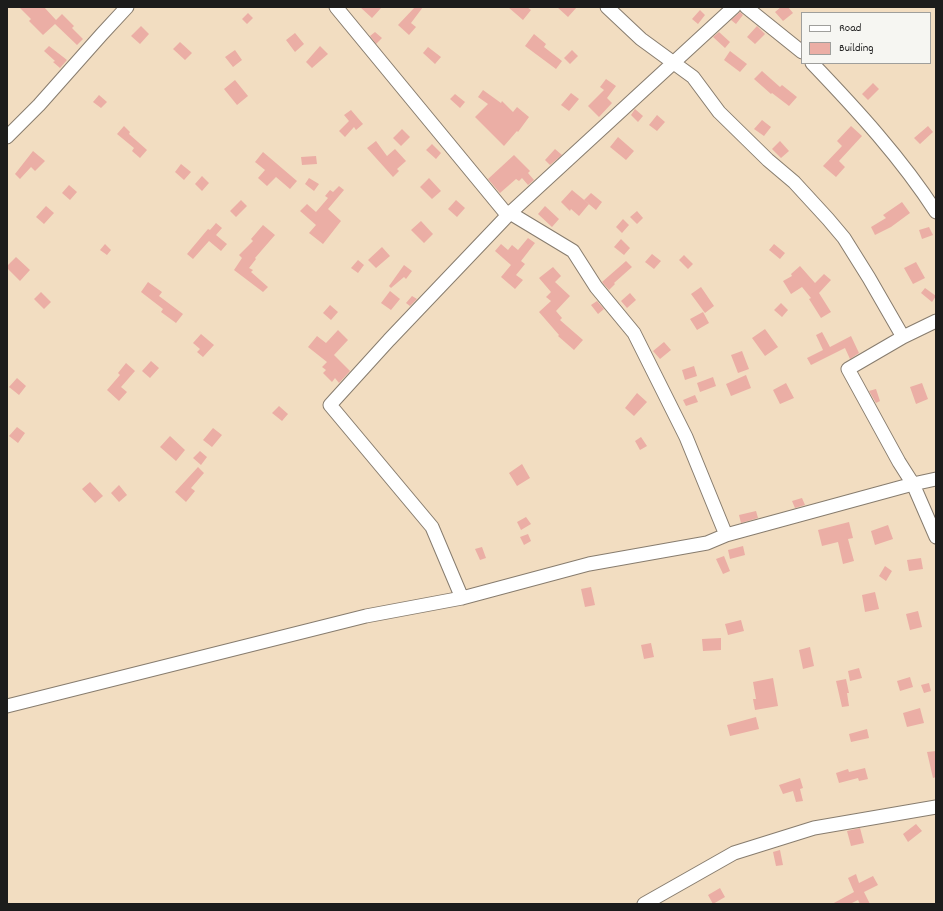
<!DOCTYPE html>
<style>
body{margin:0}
#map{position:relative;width:943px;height:911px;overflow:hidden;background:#f2ddc1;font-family:Dekko,sans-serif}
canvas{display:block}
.frame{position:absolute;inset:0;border:8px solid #1c1c1c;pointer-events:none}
.legend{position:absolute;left:801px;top:12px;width:130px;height:52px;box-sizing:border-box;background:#f6f6f2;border:1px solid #9f9f9c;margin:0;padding:5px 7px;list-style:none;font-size:12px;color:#1c1c1c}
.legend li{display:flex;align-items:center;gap:8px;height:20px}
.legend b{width:20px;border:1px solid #9f9f9c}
</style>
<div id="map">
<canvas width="943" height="911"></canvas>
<div class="frame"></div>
<ul class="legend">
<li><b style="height:5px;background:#fff"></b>Road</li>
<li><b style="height:11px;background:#ebaea5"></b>Building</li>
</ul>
</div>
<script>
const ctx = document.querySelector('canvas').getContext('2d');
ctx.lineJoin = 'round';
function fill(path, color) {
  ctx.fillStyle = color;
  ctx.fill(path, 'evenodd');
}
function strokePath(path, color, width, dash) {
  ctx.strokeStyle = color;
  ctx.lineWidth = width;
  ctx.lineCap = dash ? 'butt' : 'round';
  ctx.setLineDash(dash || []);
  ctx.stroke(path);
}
fill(new Path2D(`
 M19,7H44L56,20L62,14L74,26L72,28L83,39L77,45L55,24L43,35L29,21L31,19Z
 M360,7H382L372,18Z
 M415,7H423L411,23L416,27L409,35L398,25Z
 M508,7H527L531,10L523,20Z
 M557,7H577L568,17Z
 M781,7H788L793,13L783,21L775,12Z
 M700,10L705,15L698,24L692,19Z
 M740,12L743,15L736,24L731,20Z
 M248,13L253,18L247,24L242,19Z
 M141,26L149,34L140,44L131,36Z
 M757,26L765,34L755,44L747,37Z
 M375,32L382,38L376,44L370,36Z
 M719,32L730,42L725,48L713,37Z
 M295,33L304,44L295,52L286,40Z
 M534,34L546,44L544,47L562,61L556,69L525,46Z
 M180,42L192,53L185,60L173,49Z
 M49,46L67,60L60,68L53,62L55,61L44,51Z
 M320,46L328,54L312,68L306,62Z
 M428,47L441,57L435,64L423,53Z
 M235,50L242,60L233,67L225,57Z
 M572,50L578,56L570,64L564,58Z
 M730,51L747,64L740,72L724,60Z
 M762,71L780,87L782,85L797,97L789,106L772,93L771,94L754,79Z
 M606,79L616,86L607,98L612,103L599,117L588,106L604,90L600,87Z
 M235,80L248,96L237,105L224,89Z
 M873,83L879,89L868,100L862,94Z
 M483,90L501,103L502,101L513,112L517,107L529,117L518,132L517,131L504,146L475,117L488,104L478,97Z
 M571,93L579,99L569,111L561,105Z
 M455,94L465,102L460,108L450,99Z
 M99,95L107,102L101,108L93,102Z
 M635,109L643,116L638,122L631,115Z
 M351,110L363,124L356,130L354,127L345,137L339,131L349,121L344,115Z
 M657,115L665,122L657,131L649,125Z
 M762,120L771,127L764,136L754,129Z
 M124,126L130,132L129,134L147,150L140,158L132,151L134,148L117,134Z
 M851,126L862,136L839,161L845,167L836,177L823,166L842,146L837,141Z
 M928,126L933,132L920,144L914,138Z
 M402,129L410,137L401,146L393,138Z
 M618,137L634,151L626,160L610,147Z
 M376,141L387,156L395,149L406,161L397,169L399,171L393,177L367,148Z
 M780,141L789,151L781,158L772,149Z
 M432,144L441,153L436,159L426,150Z
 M555,149L562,155L550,165L545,160Z
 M33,151L45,161L35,171L31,167L20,179L15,174Z
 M263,152L297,181L290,189L276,177L267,186L258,178L265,170L255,162Z
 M514,155L530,171L528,173L534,180L528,185L522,178L519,181L516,179L500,193L488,179Z
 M316,156L317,164L302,165L301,157Z
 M181,164L191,172L184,180L175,172Z
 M202,176L209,183L202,191L195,184Z
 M309,178L319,184L314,191L305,184Z
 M429,178L441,191L432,199L420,187Z
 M69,185L77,192L70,200L62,193Z
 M339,186L344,190L328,209L341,221L323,244L309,233L316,225L300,211L307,204L316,212L328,198L325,196L330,190L333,192Z
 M572,190L589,204L579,216L571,209L570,211L561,202Z
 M591,193L602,202L596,210L584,200Z
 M241,200L247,206L236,217L230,211Z
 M456,200L465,208L457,217L448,209Z
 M902,202L910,213L891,227L875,235L871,227L886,218L883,215Z
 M46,206L54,213L44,224L36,217Z
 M545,206L559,219L552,227L538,214Z
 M637,211L643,218L637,224L630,217Z
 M623,219L629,225L622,233L616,227Z
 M421,221L433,234L424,243L411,230Z
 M216,223L222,228L216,235L227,244L221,251L209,241L193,259L187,254L208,229L210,230Z
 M263,225L275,235L255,258L256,259L249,268L253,270L251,272L268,287L263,292L234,270L242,258L239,255L253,241L251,239Z
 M929,227L933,235L922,239L919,230Z
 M528,238L535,243L521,261L525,264L516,275L523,280L515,289L501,277L511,265L495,251L501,244L508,250L512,245L518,250Z
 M621,239L630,248L624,255L614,247Z
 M105,244L111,250L107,255L100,250Z
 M774,244L785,253L780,259L769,250Z
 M382,247L390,256L376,268L368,260Z
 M652,254L661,261L654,269L645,262Z
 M684,255L693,264L688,269L679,260Z
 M16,257L30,270L20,281L7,268V266Z
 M358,260L364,265L358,273L351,268Z
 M626,261L632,267L614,283L615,284L609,290L602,282Z
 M916,262L925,278L913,284L904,268Z
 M404,265L412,271L406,279L404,277L391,288L389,286Z
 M800,266L815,283L824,274L831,280L819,293L831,312L821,318L809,299L811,298L802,287L791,294L783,281L792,276L791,274Z
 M553,267L561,276L555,282L570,296L556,311L562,318L560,320L583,340L574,350L558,336L559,335L539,312L551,301L546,297L551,292L539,278Z
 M148,282L162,292L159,296L183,314L176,323L161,312L163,309L141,292Z
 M701,287L714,306L705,313L691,294Z
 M925,288L936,296L932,302L921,293Z
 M390,291L400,299L391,310L381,303Z
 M41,292L51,302L44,309L34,299Z
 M630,293L636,300L627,308L621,301Z
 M412,296L417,299L410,306L406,303Z
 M597,301L604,309L598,314L591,305Z
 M781,303L788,310L782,317L774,310Z
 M330,305L338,312L331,320L323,313Z
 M703,312L709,323L697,330L690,319Z
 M765,329L778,347L765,356L752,338Z
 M338,330L348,340L334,355L350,371L339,383L335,378L332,382L323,373L326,370L322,367L327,362L308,347L317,336L326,343Z
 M822,332L830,347L851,336L859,353L850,359L845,348L811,365L807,358L823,350L816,335Z
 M201,334L214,345L203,357L197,352L200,349L193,343Z
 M664,342L671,350L660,359L653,351Z
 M742,351L749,369L738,373L731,355Z
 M151,361L159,368L150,378L142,371Z
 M126,363L135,371L121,387L127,392L119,401L107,390L120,375L118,373Z
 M694,366L697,376L685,380L682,370Z
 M746,375L751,388L731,396L726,384Z
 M713,377L716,386L700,392L697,383Z
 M17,378L26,386L19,395L9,387Z
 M786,383L794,398L780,404L773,390Z
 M922,383L928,399L916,404L910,387Z
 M876,389L880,401L876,403L869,391Z
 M637,393L647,402L634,416L625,408Z
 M695,395L698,402L686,406L683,400Z
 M279,406L288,414L282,421L272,413Z
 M17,427L25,433L18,443L9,436Z
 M213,428L222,435L212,447L203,440Z
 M170,436L185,450L176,461L160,447Z
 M641,437L647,446L640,450L635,441Z
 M200,451L207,457L201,465L193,458Z
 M522,464L530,478L517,486L509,473Z
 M198,467L204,473L191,488L195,491L186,502L175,492Z
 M90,482L103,496L95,503L82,489Z
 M119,485L127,495L119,502L111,493Z
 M802,498L805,505L795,508L792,501Z
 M756,511L758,518L741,523L739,515Z
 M526,517L531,524L521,530L517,522Z
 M849,522L853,538L848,539L854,561L843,564L838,542L822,546L818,530Z
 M888,525L893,539L875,545L871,531Z
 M528,534L531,541L524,545L520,537Z
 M743,546L745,555L730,559L728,550Z
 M482,547L486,558L480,560L475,549Z
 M724,556L730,571L723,574L716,559Z
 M921,558L923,569L909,571L907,560Z
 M885,566L892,571L886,581L879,576Z
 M591,587L595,605L585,607L581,589Z
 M875,592L879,609L865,612L862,595Z
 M918,611L922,627L910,630L906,614Z
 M741,620L744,631L728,635L725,624Z
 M721,638V650L703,651L702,639Z
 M651,643L654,657L644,659L641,645Z
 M810,647L814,666L803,669L799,650Z
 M859,668L862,678L850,681L848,671Z
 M910,677L913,687L900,691L897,681Z
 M773,678L778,706L755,710L753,699H756L753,682Z
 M846,679L849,693H847L849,706L842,707L836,681Z
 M929,683L931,691L924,693L921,685Z
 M920,708L924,723L907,727L903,713Z
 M756,717L759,729L730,736L727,725Z
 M867,729L869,738L851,742L849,734Z
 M936,751V777L933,778L927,752Z
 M865,768L868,779L859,781L858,778L839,783L836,773L848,769L849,772Z
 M800,778L803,788L800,789L803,801L796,802L793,791L783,794L779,785Z
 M916,824L922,831L908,842L903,834Z
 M860,828L864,843L851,846L847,831Z
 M780,850L783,865L776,866L773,852Z
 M856,874L859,883L873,876L878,885L864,892L870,904H860L858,900L850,904H832L854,892L848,878Z
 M720,888L725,897L713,904L708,895Z`), '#ebaea5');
const minor = new Path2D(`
 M336,7L504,211L510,213L573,251L596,287L634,333L686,437L726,535
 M607,7L641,39L693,77L719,112L768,160L794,182L828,219L844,238L869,278L903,337L848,369L899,462L913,484L936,537
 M746,7L802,52
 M812,63C857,110 901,158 936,212
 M7,137L39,105L102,34L127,7
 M903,337L936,321
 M462,598L432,527L330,405L389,340L510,213L734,7
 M7,706L366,616L462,598L589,564L707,543L726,535L913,484L936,479
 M644,904L734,853L814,828L936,807`);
strokePath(minor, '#877c6e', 15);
strokePath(minor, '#fff', 13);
</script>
